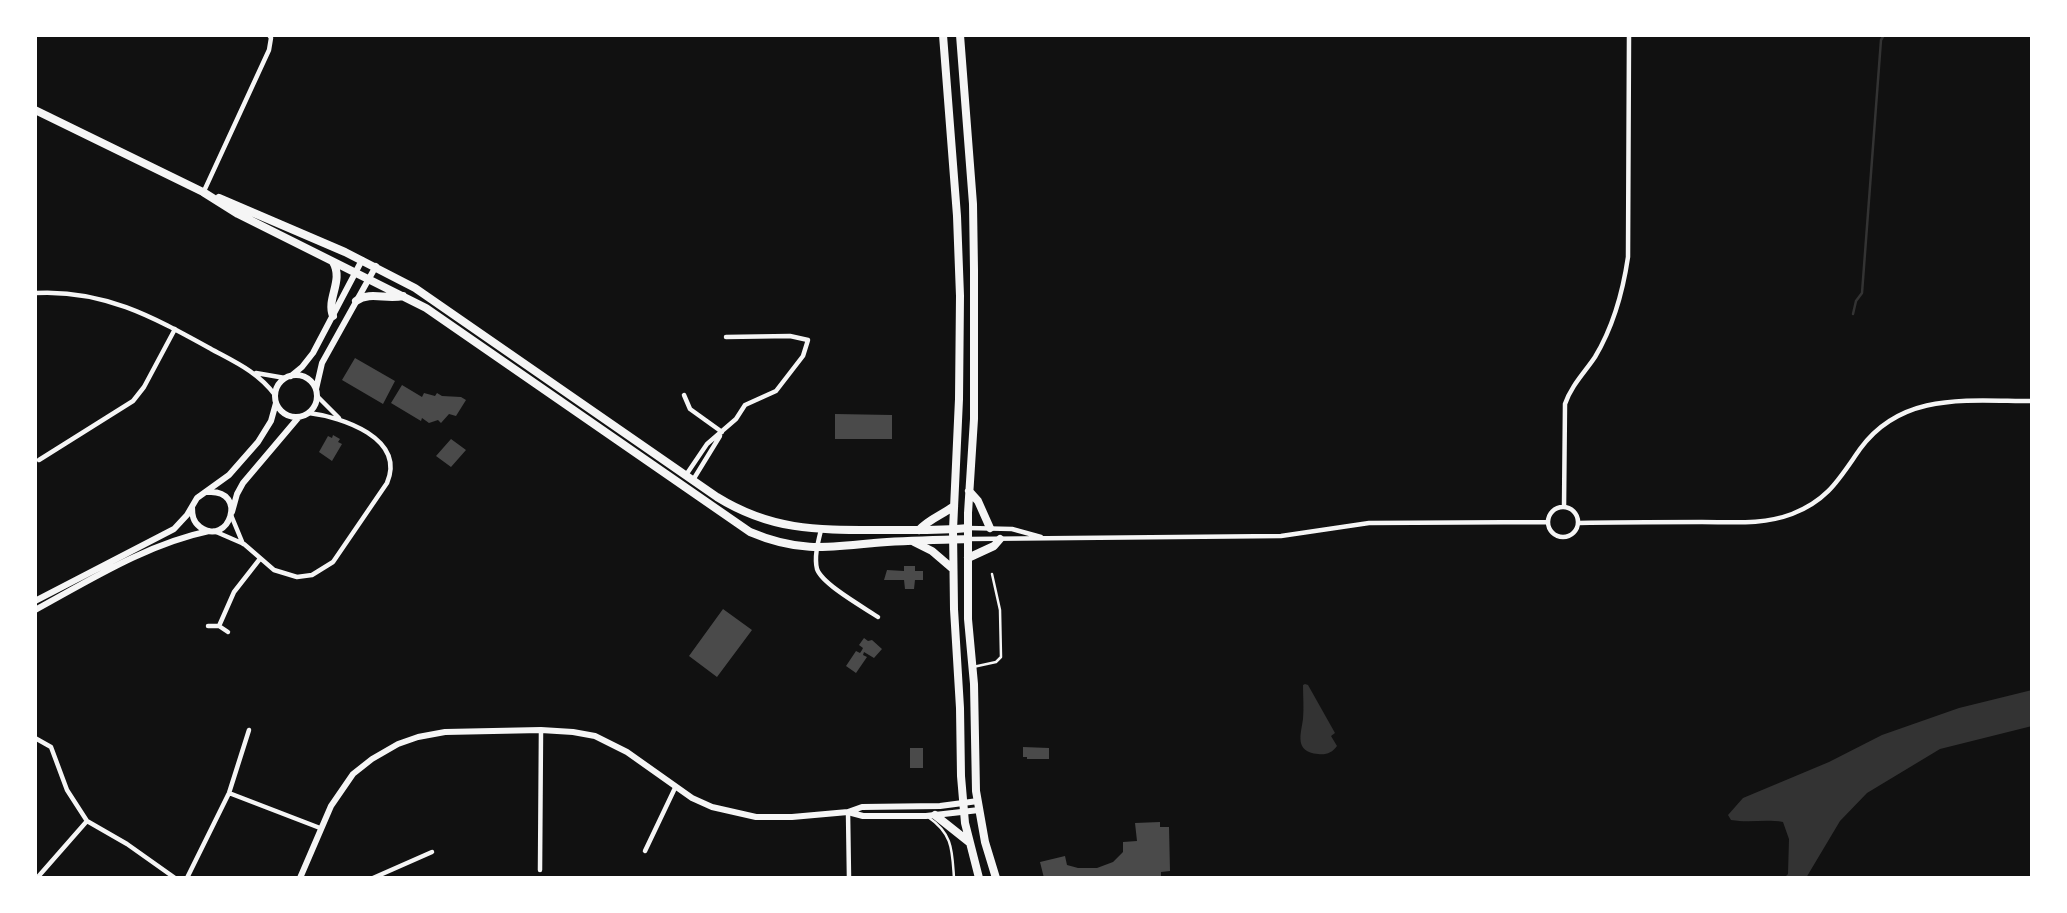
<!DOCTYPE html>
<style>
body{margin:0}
#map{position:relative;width:2067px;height:913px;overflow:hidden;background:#111;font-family:"Exo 2",sans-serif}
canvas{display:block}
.frame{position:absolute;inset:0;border:37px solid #fff;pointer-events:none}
</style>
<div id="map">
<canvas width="2067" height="913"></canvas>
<div class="frame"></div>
</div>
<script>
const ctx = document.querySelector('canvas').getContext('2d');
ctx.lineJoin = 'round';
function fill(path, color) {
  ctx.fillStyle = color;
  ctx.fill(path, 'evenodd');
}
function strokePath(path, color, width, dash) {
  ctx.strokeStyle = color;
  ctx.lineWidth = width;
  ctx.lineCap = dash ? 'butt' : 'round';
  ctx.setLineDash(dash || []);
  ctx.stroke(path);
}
fill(new Path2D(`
 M1305,684L1308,685L1335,733L1331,736L1337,746C1332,753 1326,755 1318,754C1294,752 1301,734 1303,719C1304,708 1303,696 1303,685Z
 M2032,690V726L1940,749L1867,793L1840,821L1806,878H1784L1788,874L1789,839L1783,822C1765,819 1750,823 1731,820L1728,815L1743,798L1829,762L1882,735L1959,708Z`), '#333');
strokePath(new Path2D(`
 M1853,314L1856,301L1862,293L1881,40L1884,35`), '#333', 2.5);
fill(new Path2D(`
 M355,358L395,381L383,404L342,380Z
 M402,385L422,397L424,393L435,396L437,393L442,396L461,397L466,400L456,416L449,414L441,423L438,420L429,423L422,418L421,421L391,403Z
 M835,414L892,415V439H835Z
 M333,435L340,439L338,442L342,444L332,461L319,452L328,436L332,438Z
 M451,439L466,450L451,467L436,456Z
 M904,566H915V571H923V580H915L914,589H905L904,580H884L887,570L904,571Z
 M723,609L752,630L717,677L689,656Z
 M864,638L868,641L872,640L882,649L874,658L864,652L863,655L867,657L856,673L846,666L856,651L860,653L862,650L863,648L859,645Z
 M1023,747L1049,748V759H1027V757H1023Z
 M910,748H923V768H910Z
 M1160,822V827H1169L1170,871L1161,872V876L1044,878L1040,862L1065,856L1067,865L1078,868H1097L1113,862L1123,852V842L1137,841L1135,823Z`), '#4a4a4a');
strokePath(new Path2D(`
 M973,667L996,662L1001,657L1000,610L992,574
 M928,817C953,834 952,850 954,878`), '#f5f5f5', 2.5);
strokePath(new Path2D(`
 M204,191L269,50L271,38L269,35
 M35,293C103,289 153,317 211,349C235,362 258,372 275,395
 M256,373L285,378
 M684,395L690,409L722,432
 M317,396L339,418
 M39,460L133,401L144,387L175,329
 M686,475L707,444L736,419L745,405L776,391L803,356L808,340L790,336L726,337
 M693,480L720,436
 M1548 522a15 15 0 1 1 30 0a15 15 0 1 1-30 0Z
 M1564,507L1565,404C1571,386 1585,372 1595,357C1613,327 1623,291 1628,257L1629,35
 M231,515L243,544
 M1579,523C1620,522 1661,522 1702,522C1732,522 1763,525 1792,514C1828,500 1839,479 1860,449C1902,391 1969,401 2032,401
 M968,528L1012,529L1041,537
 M821,530C818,542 814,557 817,569C822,584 863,607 878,617
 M214,531L244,544L274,570L297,577L312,575L333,562L387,483C406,438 342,417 309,413
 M969,539L1281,536L1369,523L1548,522
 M208,626H219L228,632
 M219,626L234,592L259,560
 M35,738L51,747L67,790L87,821L127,844L175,878
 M229,793L320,828
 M848,812L849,878
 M645,851L675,788
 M540,870L541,730
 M37,878L87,821
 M187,878L229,793L249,730
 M373,878L432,852`), '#f5f5f5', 4.5);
strokePath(new Path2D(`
 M275 396a21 21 0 1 1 42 0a21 21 0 1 1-42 0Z
 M291,376L302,367L313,353L362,260
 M316,389L322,363L376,266
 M192,507C192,515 193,522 200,527C229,548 249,489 208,492
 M232,512L237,494L243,483L298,418
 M35,601L174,529L187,515L197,498L229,475L258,442L271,421L276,403
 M35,610C90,580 147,544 209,531
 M848,812L862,807L940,806L978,801
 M300,878L331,806L353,774L372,759L398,744L418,737L445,732L541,730L573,732L595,736L627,752L692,798L712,807L756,817H792L848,812L863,816H926L979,810`), '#f5f5f5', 6);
strokePath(new Path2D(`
 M35,110L203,192L238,214L426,308L750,532C797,552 826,548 874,543C905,540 937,540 968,539
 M219,198L345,252L415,288L717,497C772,531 818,530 880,530C909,530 938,531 968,528
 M356,301C370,291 386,300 403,296
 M333,316C326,298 344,281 333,262`), '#f5f5f5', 8);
strokePath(new Path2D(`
 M943,35L957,216L960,296L959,399L953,530L954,609L960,708L961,776L965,823L979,878
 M960,35L973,204L974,270V419L968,513V619L974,684L976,791L985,842L996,878
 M969,491L978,501L990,528
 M919,530C929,519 942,515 954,506
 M914,542L932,551L953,569
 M968,558L994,546L1000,539
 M935,815L969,842`), '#f5f5f5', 8);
</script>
